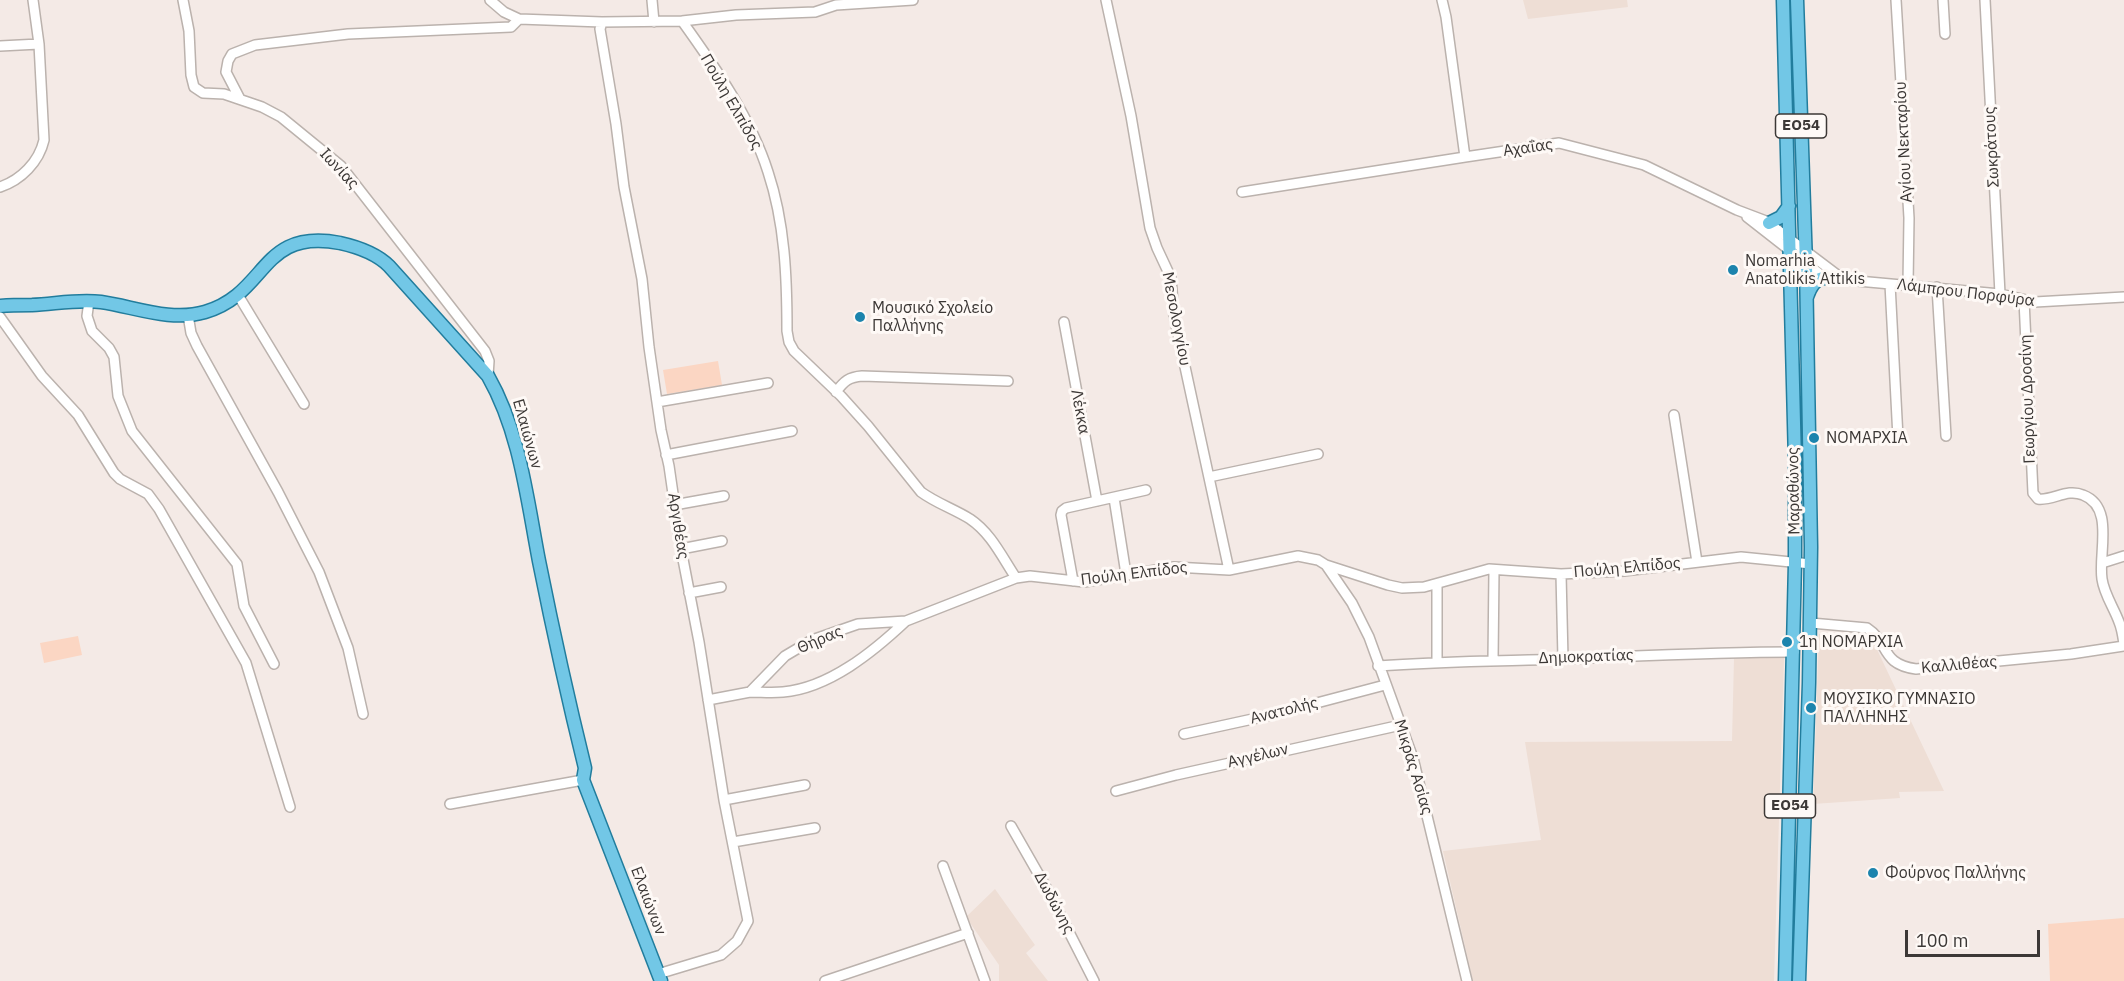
<!DOCTYPE html>
<meta charset="utf-8">
<style>
body{margin:0}
#map{position:relative;width:2124px;height:981px;overflow:hidden;background:#f4eae6;font-family:"IBM Plex Sans",sans-serif}
canvas{display:block}
.scale{position:absolute;left:1905px;top:930px;width:135px;height:27px;box-sizing:border-box;border:3px solid #3c3836;border-top:0;padding-left:8px;font-size:18px;line-height:21px;white-space:nowrap;color:#3c3836;-webkit-text-stroke:4px #fef9f6;paint-order:stroke}
</style>
<div id="map">
<canvas width="2124" height="981"></canvas>
<div class="scale">100 m</div>
</div>
<script>
const ctx = document.querySelector('canvas').getContext('2d');
ctx.lineJoin = 'round';
function fill(path, color) {
  ctx.fillStyle = color;
  ctx.fill(path, 'evenodd');
}
function strokePath(path, color, width, dash) {
  ctx.strokeStyle = color;
  ctx.lineWidth = width;
  ctx.lineCap = dash ? 'butt' : 'round';
  ctx.setLineDash(dash || []);
  ctx.stroke(path);
}
function label(font, color, halo, rows, align = 'center') {
  ctx.font = font + ' "IBM Plex Sans",sans-serif';
  ctx.lineWidth = 6;
  ctx.setLineDash([]);
  ctx.textBaseline = 'middle';
  ctx.strokeStyle = halo;
  ctx.fillStyle = color;
  for (const [text, x, y, turn = 0] of rows) {
    ctx.save();
    ctx.translate(x, y);
    ctx.rotate((+turn || 0) * Math.PI / 180);
    ctx.textAlign = isNaN(turn) ? turn : align;
    if (halo) ctx.strokeText(text, 0, 0);
    ctx.fillText(text, 0, 0);
    ctx.restore();
  }
}
fill(new Path2D(`
 M1523,0H1627L1628,7L1528,19Z
 M1819,634L1867,635L1873,641L1944,791L1899,792L1900,798L1813,804Z
 M1781,657L1784,658L1774,981H1473L1443,851L1541,840L1525,742L1732,741L1734,658Z
 M995,889L1035,945L1026,953L1048,981H999V965L966,917Z`), '#eeded5');
fill(new Path2D(`
 M718,361L722,385L667,394L663,370Z
 M78,636L82,655L44,663L40,643Z
 M2124,918V981H2050L2048,924Z`), '#fbd6c3');
const minor = new Path2D(`
 M183,0L189,31L191,75L194,87L203,93L224,94L262,107L281,117L341,166L485,351L489,361L488,376
 M490,0L504,12L519,19L602,22L682,21L736,15L815,12L836,5L913,0
 M652,0L654,22
 M1106,0L1131,116L1150,228L1157,248L1171,278L1174,316L1229,570
 M1442,0L1446,17L1465,157L1559,143L1644,165L1737,210L1766,221L1844,280
 M1896,0L1909,218L1908,284
 M1943,0L1945,34
 M1985,0L2000,294
 M682,21C715,67 751,118 768,172C785,223 787,278 787,331L789,342L794,351L841,396L868,426L921,492C936,503 954,509 970,519C991,533 1002,557 1016,578L1030,576L1084,582L1174,567L1229,570L1298,556L1318,560L1326,565L1388,585L1402,588L1424,587L1489,569L1561,574L1624,571L1741,557L1811,564
 M602,22L600,29L616,124L624,187L642,279L649,347L661,430L669,466L681,549L699,642L724,800L748,921L737,941L721,955L658,974
 M0,46L39,44
 M240,99L226,72L228,61L232,54L255,45L348,34L511,27L519,19
 M0,187C21,180 39,162 44,140L39,44L33,0
 M1242,192L1465,157
 M1747,217L1825,278L2000,294L2035,302L2124,297
 M1890,284L1898,438
 M1937,287L1946,436
 M238,295L304,404
 M2024,300L2033,493L2038,499C2053,501 2067,488 2083,495C2115,507 2098,553 2102,579C2104,594 2114,608 2119,622C2122,629 2123,637 2124,644
 M89,301L87,316L92,331L109,348L114,357L118,396L132,431L237,564L244,606L274,664
 M188,315L191,333L197,346L278,492L319,572L348,648L363,714
 M0,317L42,376L78,415L114,473L120,479L148,494L159,509L246,663L290,807
 M1064,322L1097,501
 M836,392C844,381 849,377 862,376L1008,381
 M657,402L768,383
 M1674,415L1697,562
 M666,455L792,431
 M1209,477L1318,454
 M1114,498L1126,574
 M674,505L724,496
 M681,549L722,541
 M2102,563L2124,556
 M1326,565L1352,603L1369,637L1413,758L1467,981
 M1561,574L1563,659
 M1073,581L1061,515L1062,511L1066,508L1146,490
 M1437,584V661
 M689,593L721,587
 M1811,623L1867,628C1890,643 1880,664 1916,669L2071,654L2124,646
 M1493,660L1494,570
 M1378,666C1441,661 1503,661 1565,659C1642,656 1718,652 1794,652
 M750,692C761,692 772,693 783,692C829,688 873,652 906,621
 M708,700L750,692L785,656L812,640L858,624L906,621L1016,578
 M1184,734L1271,715L1385,685
 M1116,791L1176,775L1401,725
 M724,800L805,785
 M450,804L583,780
 M1011,826L1047,889L1094,981
 M733,842L815,828
 M943,866L985,981
 M825,981L968,933`);
const major = new Path2D(`
 M1783,0L1795,461V563L1785,981
 M1797,0L1806,264L1811,547L1809,683L1799,981
 M1769,223L1781,217L1789,206
 M1807,297C1810,288 1815,278 1825,278
 M0,306C11,305 21,305 32,305C55,304 78,299 101,302C135,307 171,322 205,312C269,293 259,228 340,243C358,247 376,253 389,266L488,376C520,432 527,499 539,561C553,631 568,699 585,768L583,780L661,981`);
strokePath(minor, '#bbb2ad', 12);
strokePath(major, '#227d9d', 15);
strokePath(minor, '#fff', 9);
strokePath(major, '#72c7e6', 12);
for (const [x, y, r, color] of [
 [1733,270,6,"#1c84ad"],
 [860,317,6,"#1c84ad"],
 [1814,438,6,"#1c84ad"],
 [1787,642,6,"#1c84ad"],
 [1811,708,6,"#1c84ad"],
 [1873,873,6,"#1c84ad"]
]) {
  const dot = new Path2D();
  dot.arc(x, y, r, 0, 2 * Math.PI);
  ctx.fillStyle = color;
  ctx.fill(dot);
  strokePath(dot, '#fef9f6', 2);
}
for (const [x, y, w] of [
 [1801,126,51],
 [1790,806,51]
]) {
  const box = new Path2D();
  box.roundRect(x - w / 2, y - 12, w, 24, 4.5);
  ctx.fillStyle = '#fef9f6';
  ctx.fill(box);
  strokePath(box, '#3c3836', 1.5);
}
label('bold 15px', '#3c3836', null, [
 ["ΕΟ54",1801,126],
 ["ΕΟ54",1790,806]
]);
label('16px', '#3c3836', '#fef9f6', [
 ["Πούλη Ελπίδος",731,102,60],
 ["Αγίου Νεκταρίου",1904,142,-93],
 ["Σωκράτους",1992,147,-93],
 ["Αχαΐας",1528,148,-8],
 ["Ιωνίας",339,169,47],
 ["Λάμπρου Πορφύρα",1966,293,7],
 ["Μεσολογγίου",1176,319,79],
 ["Γεωργίου Δροσίνη",2028,399,-92],
 ["Λέκκα",1080,412,79],
 ["Ελαιώνων",527,434,74],
 ["Μαραθώνος",1794,491,-91],
 ["Αργιθέας",678,526,81],
 ["Πούλη Ελπίδος",1627,568,-5],
 ["Πούλη Ελπίδος",1134,574,-7],
 ["Θήρας",820,640,-23],
 ["Δημοκρατίας",1586,657,-2],
 ["Καλλιθέας",1959,665,-5],
 ["Ανατολής",1284,711,-14],
 ["Αγγέλων",1258,756,-13],
 ["Μικράς Ασίας",1413,767,73],
 ["Ελαιώνων",648,901,69],
 ["Δωδώνης",1054,903,62]
]);
label('16px', '#3c3836', '#fef9f6', [
 ["Nomarhia",1745,261],
 ["Anatolikis Attikis",1745,279],
 ["Μουσικό Σχολείο",872,308],
 ["Παλλήνης",872,326],
 ["ΝΟΜΑΡΧΙΑ",1826,438],
 ["1η ΝΟΜΑΡΧΙΑ",1799,642],
 ["ΜΟΥΣΙΚΟ ΓΥΜΝΑΣΙΟ",1823,699],
 ["ΠΑΛΛΗΝΗΣ",1823,717],
 ["Φούρνος Παλλήνης",1885,873]
], 'left');
</script>
